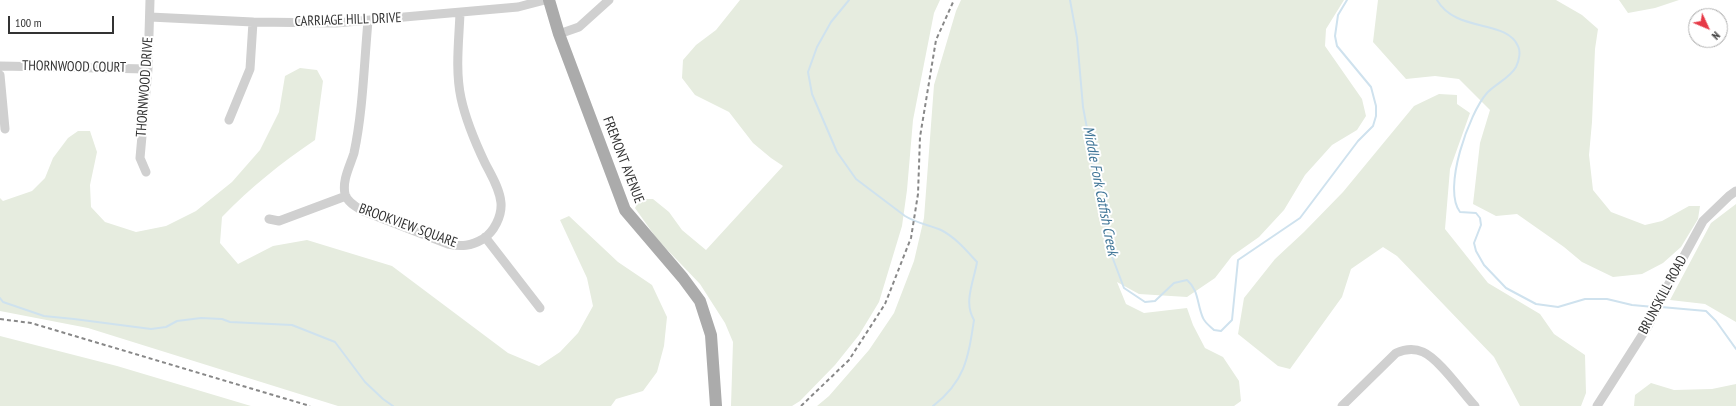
<!DOCTYPE html>
<style>
body{margin:0}
#map{position:relative;width:1736px;height:406px;overflow:hidden;background:#fff;font-family:"PT Sans Narrow",sans-serif}
canvas{display:block}
.north{position:absolute;left:1688px;top:8px;width:40px;height:40px;box-sizing:border-box;background:#fff;border:1px solid #adadad;border-radius:50%;rotate:134deg;font-size:11px;font-weight:700;line-height:16px;text-align:center;color:#333}
.north::after{content:'';display:block;margin:auto;width:14px;height:18px;background:#e63946;clip-path:polygon(50% 0,100% 100%,50% 72%,0 100%)}
.scale{position:absolute;left:8px;top:16px;width:106px;height:18px;box-sizing:border-box;border:2px solid #333;border-top:0;padding-left:5px;font-size:12px;line-height:14px;white-space:nowrap;color:#333;-webkit-text-stroke:3px #fff;paint-order:stroke}
</style>
<div id="map">
<canvas width="1736" height="406"></canvas>
<div class="north">N</div>
<div class="scale">100 m</div>
</div>
<script>
const ctx = document.querySelector('canvas').getContext('2d');
ctx.lineJoin = 'round';
function fill(path, color) {
  ctx.fillStyle = color;
  ctx.fill(path, 'evenodd');
}
function strokePath(path, color, width, dash) {
  ctx.strokeStyle = color;
  ctx.lineWidth = width;
  ctx.lineCap = dash ? 'butt' : 'round';
  ctx.setLineDash(dash || []);
  ctx.stroke(path);
}
function label(font, color, halo, rows, align = 'center') {
  ctx.font = font + ' "PT Sans Narrow",sans-serif';
  ctx.lineWidth = 4;
  ctx.setLineDash([]);
  ctx.textBaseline = 'middle';
  ctx.strokeStyle = halo;
  ctx.fillStyle = color;
  for (const [text, x, y, turn = 0] of rows) {
    ctx.save();
    ctx.translate(x, y);
    ctx.rotate((+turn || 0) * Math.PI / 180);
    ctx.textAlign = isNaN(turn) ? turn : align;
    if (halo) ctx.strokeText(text, 0, 0);
    ctx.fillText(text, 0, 0);
    ctx.restore();
  }
}
fill(new Path2D(`
 M740,0H940L934,13L913,120L907,190L902,226L879,302L859,335L835,365L800,401L792,406H731L733,342L725,323L700,284L657,239L635,208L640,199H653L669,212L682,230L706,250L783,166L771,158L753,143L729,112L695,95L682,78L683,60L696,45L716,30Z
 M961,0H1344L1326,29L1325,46L1362,99L1366,116L1357,130L1332,145L1305,175L1284,210L1259,237L1232,256L1215,278L1187,297L1139,294L1117,282L1126,304L1144,313L1187,308L1193,325L1205,348L1223,357L1239,381L1241,401L1234,406H817L829,396L869,350L894,313L914,261L924,218L934,85L956,11Z
 M1378,0H1556L1582,15L1598,29L1595,49L1592,122L1589,155L1593,190L1611,212L1645,225L1662,221L1689,206H1700L1698,219L1681,247L1663,263L1642,274L1613,277L1582,262L1564,247L1517,214L1496,216L1473,204L1480,143L1490,110L1459,79L1435,76L1406,79L1373,42Z
 M1619,0H1679L1655,8L1628,13Z
 M300,68L317,70L323,81L315,140C281,163 251,187 222,217L220,243L238,264L273,246L307,240L392,266L508,353L539,366L560,352L578,333L593,306L587,278L560,220L569,216L618,262L652,285L667,317L664,346L657,372L643,391L616,399L611,406H338L88,328L0,311V198L3,201L32,191L45,178L53,158L68,138L78,131H90L97,152L90,185L91,207L105,222L136,232L166,226L196,211L232,182L260,150L279,112L285,76Z
 M1439,94L1457,95V104L1470,113L1450,169L1445,229L1488,283L1540,314L1554,334L1585,355L1586,393L1581,406H1520L1494,357L1397,256L1383,247L1351,269L1342,297L1290,369L1278,366L1238,334L1244,298L1275,259L1304,232L1343,192L1414,106Z
 M1736,204V322L1705,304L1670,300L1711,223Z
 M0,336L117,366L251,406H0Z
 M1651,383L1674,390L1712,389L1736,384V406H1634L1635,395Z`), '#e6ecdf');
strokePath(new Path2D(`
 M849,0L831,22L817,47L808,72L812,94L837,152L856,179L905,216C916,223 929,225 941,230C955,237 966,250 977,262C974,281 963,302 974,320C968,359 965,381 933,406
 M1070,0L1077,38L1083,107L1110,251L1124,288L1145,302L1155,301L1174,283L1187,280C1199,290 1197,305 1203,318C1205,323 1211,327 1214,330L1221,331L1232,320L1238,260L1300,218L1358,141L1373,126L1376,116V106L1371,87L1337,46L1335,36L1338,15L1347,0
 M1437,0C1456,33 1506,19 1518,46C1521,52 1519,61 1516,67C1510,78 1495,84 1487,93C1469,113 1442,189 1460,212L1476,213L1480,218L1481,225L1474,243L1476,251L1484,265L1506,288L1536,304L1558,307L1585,299H1607L1632,305L1654,307
 M0,298L3,302L44,316L74,319L151,329L166,327L177,321L201,318L222,319L230,322L292,325L335,342L365,382L383,399L393,406
 M1661,307L1706,311L1716,321L1736,349`), '#cfe2ee', 2);
strokePath(new Path2D(`
 M150,17L253,22L336,23L518,7L545,0
 M368,21C364,64 363,111 354,153C350,166 342,180 345,194C347,202 356,207 363,211L448,244C461,247 471,246 483,239C494,232 502,216 501,203C500,189 491,175 485,163C475,142 466,121 461,98C455,70 459,40 460,13
 M559,34L579,27L609,0
 M0,66L148,69
 M0,75L5,129
 M229,120L250,69L253,22
 M146,172L140,158L148,69L150,0
 M269,219L279,221L346,196
 M485,237L540,308
 M1342,406L1396,353C1405,349 1414,348 1423,352C1439,359 1462,392 1475,406
 M1597,406L1648,326L1665,291L1703,221L1729,196L1736,191`), '#d0d0d0', 9);
strokePath(new Path2D(`
 M549,0L559,34L625,210L683,278L700,301L711,335L716,406`), '#ababab', 12);
strokePath(new Path2D(`
 M0,319L31,323L310,406
 M801,406L849,360L885,304L911,238L918,194L920,137L936,40L954,0`), '#888', 2, [4, 3]);
label('14px', '#333', '#fff', [
 ["CARRIAGE HILL DRIVE",348,20,-2],
 ["THORNWOOD COURT",74,67,1],
 ["THORNWOOD DRIVE",145,87,-86],
 ["FREMONT AVENUE",623,160,69],
 ["BROOKVIEW SQUARE",408,226,20],
 ["BRUNSKILL ROAD",1663,295,-62]
]);
label('italic 15px', '#3f7597', '#fff', [
 ["Middle Fork Catfish Creek",1100,191,79]
]);
</script>
